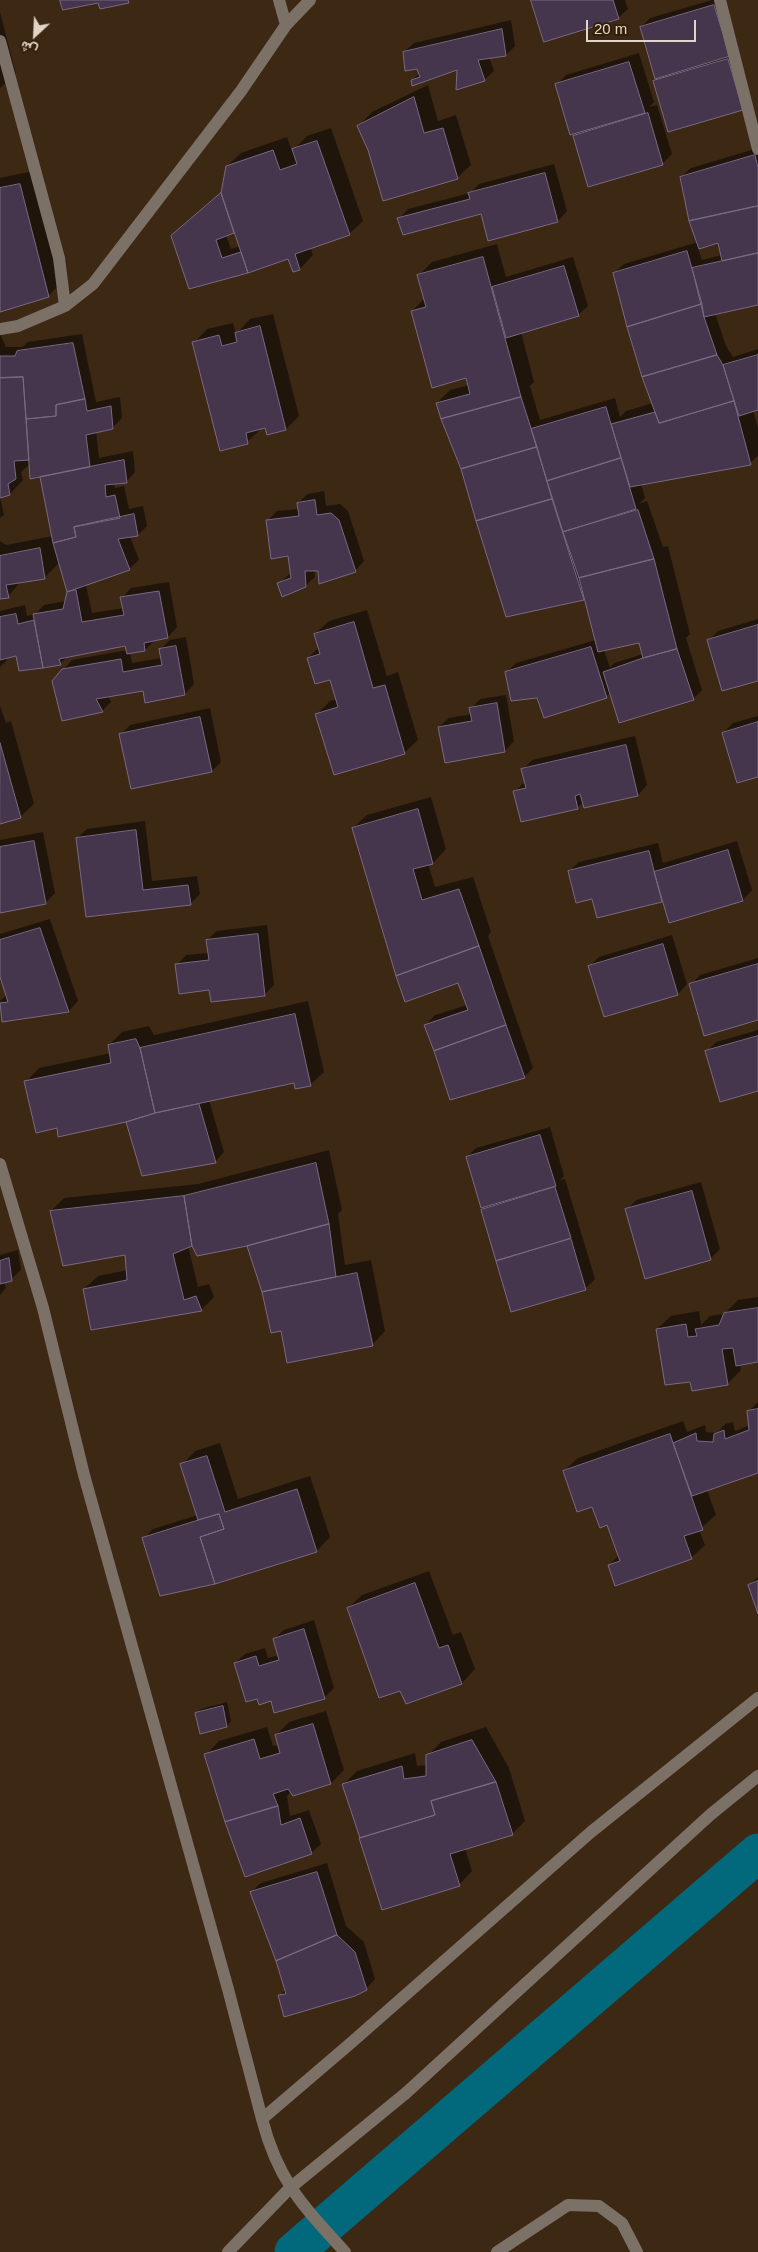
<!DOCTYPE html>
<meta charset="utf-8">
<style>
body{margin:0}
#map{position:relative;width:758px;height:2252px;overflow:hidden;background:#3d2814;font-family:Helvetica,Vazirmatn,sans-serif}
canvas{display:block}
.north{position:absolute;left:10px;top:10px;width:50px;height:50px;-webkit-text-stroke:4px #331e0a;paint-order:stroke;rotate:205deg;font-size:14px;font-weight:700;line-height:20px;text-align:center;color:#e1d4c8}
.north::after{content:'';display:block;margin:auto;width:18px;height:22px;background:#e1d4c8;clip-path:polygon(50% 0,100% 100%,50% 72%,0 100%)}
.scale{position:absolute;left:586px;top:20px;width:110px;height:22px;box-sizing:border-box;border:2px solid #e1d4c8;border-top:0;padding-left:6px;font-size:15px;line-height:18px;white-space:nowrap;color:#e1d4c8;-webkit-text-stroke:4px #331e0a;paint-order:stroke}
</style>
<div id="map">
<canvas width="758" height="2252"></canvas>
<div class="north">ش</div>
<div class="scale">20 m</div>
</div>
<script>
const ctx = document.querySelector('canvas').getContext('2d');
ctx.lineJoin = 'round';
function fill(path, color) {
  ctx.fillStyle = color;
  ctx.fill(path, 'evenodd');
}
function strokePath(path, color, width, dash) {
  ctx.strokeStyle = color;
  ctx.lineWidth = width;
  ctx.lineCap = dash ? 'butt' : 'round';
  ctx.setLineDash(dash || []);
  ctx.stroke(path);
}
fill(new Path2D(`
 M533,0H625L628,9L618,18Z
 M712,0H725L738,46L732,52L752,100L654,81L660,76L641,27L650,18Z
 M0,12L16,74L0,88Z
 M511,20L515,46L506,55L489,57L494,71L484,80L459,69L412,80L420,73L418,67L404,52L414,43Z
 M639,53L654,102L649,107L657,105L672,154L663,163L589,185L574,136L580,131L556,85L566,75Z
 M428,85L438,121L456,115L471,165L457,178L369,150L359,126L372,112Z
 M331,128L363,221L349,234L310,247L313,255L300,269L289,258L248,272L172,236L222,192L227,166L241,153L287,137L292,151L307,136ZM235,232L240,246L231,249L226,235Z
 M758,148V303L715,313L726,346L733,357L758,349V409L753,410L758,428V456L750,463L641,484L645,498L639,504L647,501L663,547L668,546L690,634L686,638L702,690L693,699L611,692L606,697H538L506,673L516,663L596,640L585,598L507,616L462,469L437,403L450,390L469,385L467,377L412,311L425,298L419,275L432,262L497,244L506,277L573,257L588,306L578,315L521,332L534,382L530,386L540,420L615,398L620,417L626,411L653,403L614,273L624,264L698,242L681,177L691,168ZM719,242L722,255L702,260L698,248ZM640,641L643,654L614,663L610,668L604,650Z
 M554,164L567,211L558,221L489,240L482,213L399,219L408,209L470,193L479,184Z
 M33,171L62,282L48,296L0,311V178Z
 M273,314L299,416L286,429L266,426L261,429L247,442L194,343L207,329L233,323L236,334L250,319Z
 M0,334L6,347H22L28,342L82,334L96,402L120,397L122,418L112,428L96,432L99,458L133,451L135,472L126,482L114,483L115,488L124,486L129,509L143,506L147,526L138,535L130,536L139,560L129,569L86,585L92,613L124,608L122,598L131,588L169,582L177,627L168,637L154,641L145,650L130,653L132,663L162,658L160,649L170,640L186,637L194,684L185,694L146,701L144,689L108,696L111,702L102,711L63,670L72,660L127,650L126,645L68,656L60,664L20,669L17,655L6,657L7,660L0,667V611L25,605L27,616L35,614L44,605L66,601L68,592L60,562L45,577L21,581L8,597L0,598V541L6,545L53,536L41,475L31,463L21,472L23,480L10,494L0,496Z
 M324,491L326,506L340,504L348,511L364,561L355,571L314,569L315,577L305,586L278,584L291,573L289,555L267,521L277,511L299,509L298,503L308,494Z
 M0,497L4,515L0,518Z
 M367,610L387,676L398,672L418,740L404,753L317,714L330,701L337,699L331,678L308,658L319,647L315,634L329,621Z
 M758,619V679L709,640L718,631Z
 M506,695L514,741L505,751L439,727L449,718L472,714L471,709L480,699Z
 M0,706L6,723L11,721L34,804L20,817L0,822Z
 M210,708L221,762L212,771L120,735L130,725Z
 M758,716V776L723,733L733,723Z
 M635,736L647,785L638,795L584,802L577,808L514,792L525,782L522,770L532,760Z
 M431,797L446,849L433,863L428,864L435,887L473,877L491,932L488,936L533,1068L524,1077L426,1025L435,1015L467,1005L459,982L353,828L367,815Z
 M145,821L152,881L197,876L200,894L190,904L87,916L77,838L87,829Z
 M43,832L55,893L46,902L0,911V840Z
 M737,841L752,890L743,900L670,922L662,900L598,916L593,897L569,871L579,862L658,843L663,863Z
 M50,919L78,1001L69,1011L3,1020L0,1001L7,994L0,973V934Z
 M267,925L274,985L264,995L210,989L177,965L186,955L209,953L207,940L217,931Z
 M672,935L687,984L678,994L590,966L599,957Z
 M758,958V1019L691,985L700,975Z
 M308,1001L324,1072L310,1085L295,1081L209,1100L224,1152L215,1162L127,1121L58,1127L26,1082L39,1068L111,1053L109,1045L122,1032L149,1026L154,1035Z
 M758,1030V1090L707,1052L716,1042Z
 M550,1127L564,1176L560,1180L565,1179L595,1279L585,1289L512,1311L482,1210L487,1205L467,1157L476,1148Z
 M329,1150L342,1210L338,1214L345,1265L371,1260L385,1331L372,1345L282,1329L272,1331L264,1292L248,1244H193L188,1246L198,1287L209,1284L214,1297L201,1310L84,1289L98,1276L128,1270L126,1253L51,1211L64,1198L198,1184Z
 M701,1182L720,1249L710,1259L627,1210L636,1200Z
 M18,1250L21,1270L11,1279L4,1282L6,1288L0,1295V1255Z
 M758,1297V1361L740,1364L741,1370L727,1384L692,1380L657,1329L671,1316L699,1311L701,1325L710,1316L724,1314L738,1300Z
 M758,1402V1472L707,1490L716,1515L699,1530L705,1545L691,1558L609,1565L619,1555L608,1524L564,1471L578,1458L683,1421L687,1432L705,1425L706,1432L717,1433L725,1424L733,1422L735,1431L750,1425L748,1412Z
 M220,1443L238,1499L310,1476L330,1537L317,1551L217,1583L143,1539L153,1529L198,1515L182,1465L195,1451Z
 M429,1571L453,1635L461,1632L475,1669L462,1683L401,1689L348,1608L362,1595Z
 M758,1577V1610L749,1585Z
 M314,1620L334,1688L324,1698L271,1699L235,1663L245,1654L265,1648L268,1658L279,1655L274,1639L284,1630Z
 M227,1702L231,1721L227,1726L196,1713L201,1709Z
 M326,1711L344,1770L331,1783L291,1791L287,1796L290,1816L309,1810L321,1844L311,1853L246,1875L206,1755L219,1741L267,1727L273,1746L279,1745L276,1735L289,1722Z
 M486,1727L509,1768L525,1821L512,1834L465,1848L472,1871L459,1885L344,1784L357,1771L415,1753L417,1766L428,1765V1755L441,1742Z
 M327,1863L346,1926L364,1942L375,1979L366,1989L280,1996L286,1989L251,1892L261,1883Z`), '#0007');
strokePath(new Path2D(`
 M294,2252L758,1853`), '#01697b', 39);
const building = new Path2D(`
 M60,0H128L129,3L100,9L98,3L63,10Z
 M531,0H613L619,19L544,42Z
 M714,5L730,56L655,79L640,27Z
 M502,29L506,56L478,60L485,81L456,90L457,70L412,86L411,80L420,77L417,69L405,71L403,52Z
 M728,59L743,110L668,132L653,81Z
 M629,62L645,113L570,135L555,84Z
 M414,97L424,133L443,128L458,179L383,201L368,150L357,126Z
 M648,113L663,165L588,187L573,136Z
 M317,141L350,235L295,254L300,270L293,272L288,259L248,273L221,193L226,166L273,150L280,170L297,164L292,149Z
 M755,155L758,168V206L689,221L680,177Z
 M545,173L558,222L488,241L481,214L403,235L397,218L470,199L468,193Z
 M20,184L49,297L0,312V188Z
 M221,193L234,233L216,240L222,258L241,252L248,273L189,289L171,236Z
 M758,206V253L722,261L718,243L699,249L689,221Z
 M687,251L702,304L627,327L613,273Z
 M758,253V305L704,317L692,268Z
 M483,257L521,397L441,419L436,403L470,394L466,378L432,388L411,311L426,307L417,275Z
 M564,266L579,316L506,338L492,287Z
 M702,304L704,317L717,355L642,377L627,327Z
 M260,326L286,430L267,435L265,428L246,433L248,444L220,451L192,342L219,335L222,346L237,342L235,333Z
 M73,343L85,399L56,405V416L26,419L23,377L0,378V356H15L17,351Z
 M717,355L723,365L734,401L659,423L642,377Z
 M758,355V410L739,416L723,365Z
 M23,377L29,460L14,461L16,479L8,484L10,495L0,498V378Z
 M521,397L537,447L461,469L441,419Z
 M85,399L87,411L111,406L113,429L86,435L90,467L30,479L26,419L56,416V405Z
 M734,401L751,465L630,487L611,424L655,412L659,423Z
 M606,407L621,458L547,481L531,429Z
 M537,447L552,499L476,521L461,469Z
 M621,458L636,509L563,532L547,481Z
 M124,460L127,483L105,485L106,497L115,495L120,518L74,527L76,537L53,543L40,477Z
 M552,499L584,600L506,617L476,521Z
 M315,500L317,515L331,513L339,520L356,572L319,584L318,571H305L306,587L282,597L277,583L291,578L288,556L271,559L266,520L299,516L297,503Z
 M638,510L654,559L579,578L563,532Z
 M134,514L138,536L118,539L130,570L67,592L53,543L76,537L74,527Z
 M40,548L45,579L6,585L9,598L0,599V556Z
 M654,559L677,649L643,658L639,643L598,652L579,578Z
 M76,590L82,622L124,615L120,597L159,591L168,638L144,643L145,651L127,654L125,646L59,659L61,665L43,668L33,614L63,609L67,592Z
 M16,614L18,624L34,620L43,668L19,671L16,656L0,660V617Z
 M354,622L373,688L385,685L405,754L334,775L315,714L338,707L330,680L315,684L307,658L320,654L314,634Z
 M758,625V681L722,691L707,640Z
 M176,646L185,695L145,703L143,691L96,699L103,712L62,721L52,681L62,669L121,659L123,672L162,665L159,649Z
 M591,647L607,698L544,718L537,698L511,701L505,672Z
 M677,649L694,700L619,723L603,672L643,658Z
 M497,703L505,752L445,763L438,727L472,721L469,708Z
 M200,717L212,772L131,789L119,734Z
 M758,722V777L737,783L722,733Z
 M0,743L21,818L0,824Z
 M626,745L638,796L584,808L580,794L575,796L578,809L521,822L513,791L526,788L521,769Z
 M418,809L433,864L413,869L422,900L459,889L479,946L396,976L352,828Z
 M136,830L143,890L188,885L191,905L86,917L76,838Z
 M34,841L46,904L0,913V847Z
 M728,850L743,901L669,923L654,872Z
 M649,851L662,902L597,918L592,899L576,903L568,871Z
 M40,928L69,1012L2,1022L0,1003L8,1002L0,977V940Z
 M258,934L265,996L211,1002L209,990L179,994L175,964L209,960L206,940Z
 M663,944L678,995L604,1017L588,966Z
 M479,946L506,1025L434,1051L424,1025L468,1010L458,983L405,1002L396,976Z
 M758,964V1020L704,1036L689,984Z
 M295,1014L311,1086L295,1089L294,1083L155,1113L140,1048Z
 M506,1025L525,1078L450,1100L434,1051Z
 M758,1036V1091L720,1102L705,1051Z
 M136,1039L140,1048L155,1113L126,1122L58,1137L57,1128L36,1133L24,1081L111,1063L108,1045Z
 M199,1104L216,1163L142,1176L126,1122L155,1113Z
 M540,1135L556,1186L481,1208L466,1157Z
 M316,1163L329,1224L247,1246L197,1256L192,1246L184,1196Z
 M555,1187L571,1238L496,1261L481,1210Z
 M692,1191L711,1260L645,1279L625,1209Z
 M184,1196L192,1246L173,1254L184,1300L196,1296L202,1311L91,1330L83,1289L127,1280L125,1255L63,1266L50,1211Z
 M329,1224L336,1277L262,1292L247,1246Z
 M571,1239L586,1290L511,1312L496,1261Z
 M9,1258L12,1281L0,1284V1261Z
 M357,1273L373,1346L287,1363L281,1331L271,1333L262,1292Z
 M758,1308V1362L736,1366L733,1348L722,1349L728,1385L692,1391L690,1382L665,1385L656,1329L686,1324L688,1337L697,1336L695,1329L719,1325L724,1313Z
 M758,1409V1473L692,1496L673,1443L696,1433L697,1441L713,1442L714,1434L724,1430L725,1439L749,1430L747,1411Z
 M670,1434L703,1530L684,1536L692,1559L615,1586L608,1565L620,1561L607,1525L600,1528L592,1507L577,1512L563,1471Z
 M207,1456L225,1512L297,1489L317,1552L215,1584L200,1537L224,1529L219,1514L198,1520L180,1464Z
 M219,1514L224,1529L200,1537L215,1584L160,1596L142,1538Z
 M758,1581V1614L748,1585Z
 M415,1583L439,1648L448,1645L462,1684L406,1704L400,1691L379,1698L347,1608Z
 M304,1629L325,1699L274,1713L271,1701L259,1705L257,1699L246,1702L234,1663L256,1656L259,1666L279,1660L273,1639Z
 M223,1706L227,1727L200,1734L195,1713Z
 M313,1724L331,1784L293,1796L288,1789L273,1794L278,1806L225,1822L204,1754L254,1739L260,1759L280,1753L275,1735Z
 M472,1740L496,1782L431,1801L435,1815L360,1838L342,1784L402,1766L404,1779L426,1776V1755Z
 M496,1782L513,1835L450,1854L460,1886L382,1910L359,1838L435,1815L431,1801Z
 M278,1806L281,1825L300,1818L312,1854L245,1877L225,1822Z
 M317,1872L337,1935L276,1961L250,1892Z
 M337,1935L355,1952L367,1990L355,1996L284,2017L278,1995L286,1994L276,1961Z`);
fill(building, '#45364e');
strokePath(building, '#796983', 1);
strokePath(new Path2D(`
 M279,0L286,25
 M720,0L758,149
 M0,41L59,258L65,306L18,326L0,329
 M65,306L93,284L241,91L286,25L310,0
 M0,1164L43,1308L84,1475L228,1989L262,2119
 M228,2252L290,2188L406,2093L710,1815L758,1776
 M345,2252C303,2206 278,2181 262,2119L352,2042L591,1832L758,1698
 M497,2252L568,2205L599,2206L622,2223L637,2252`), '#7c7167', 12);
</script>
